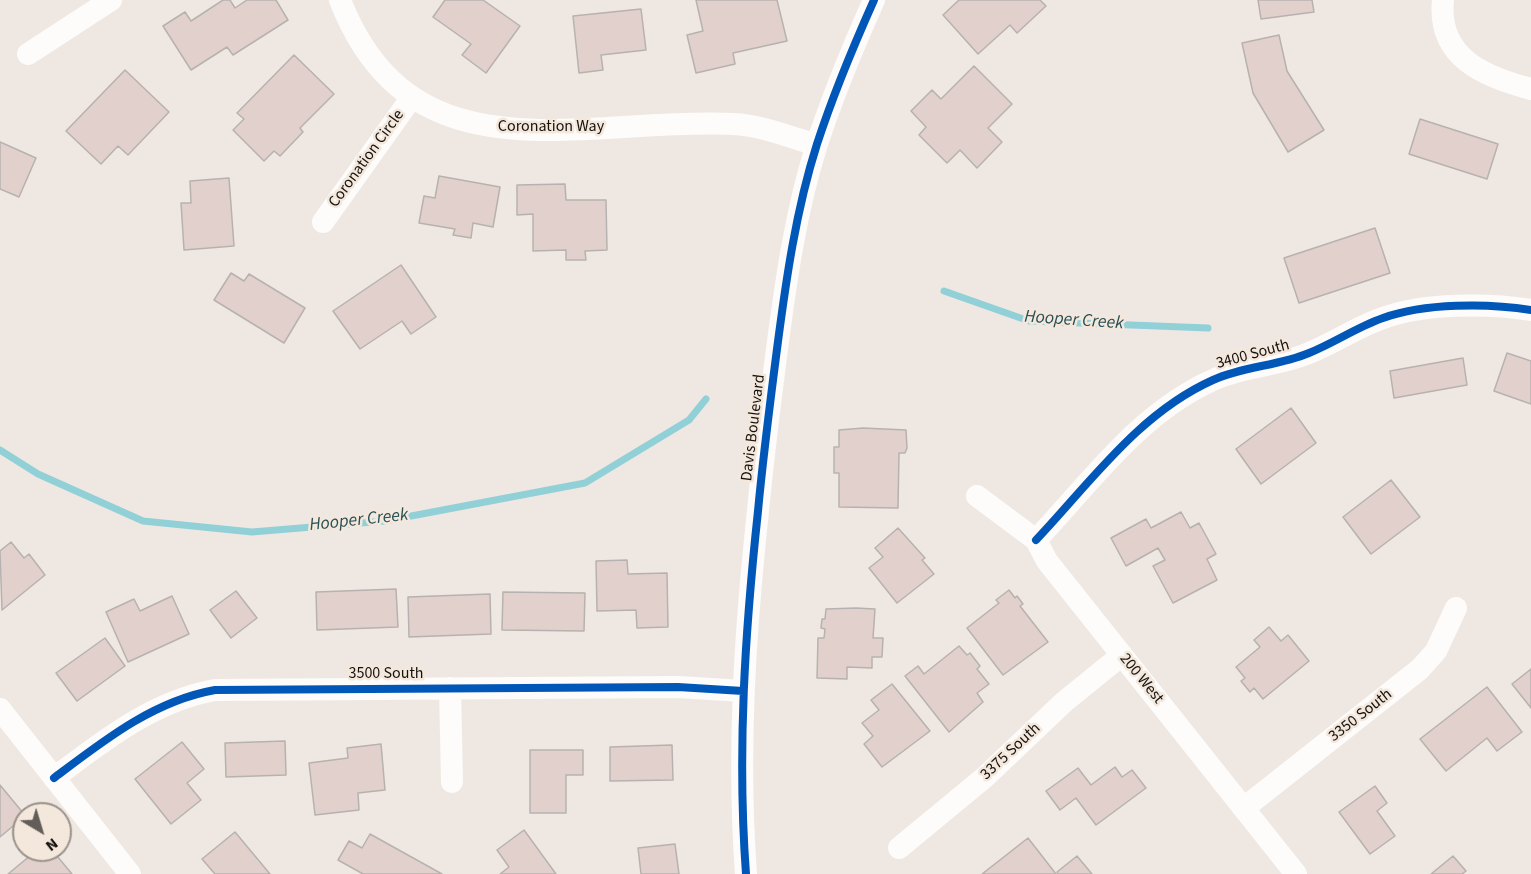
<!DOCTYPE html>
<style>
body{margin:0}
#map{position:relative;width:1531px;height:874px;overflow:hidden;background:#efe8e2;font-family:"Source Sans 3",sans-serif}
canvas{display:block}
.north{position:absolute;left:12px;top:802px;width:60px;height:60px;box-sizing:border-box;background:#f4e8dd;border:2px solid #9b928a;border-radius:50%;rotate:142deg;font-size:16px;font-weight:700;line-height:24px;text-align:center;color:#16120e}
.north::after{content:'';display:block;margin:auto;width:21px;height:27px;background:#625d58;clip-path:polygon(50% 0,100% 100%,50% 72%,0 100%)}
</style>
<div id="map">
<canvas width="1531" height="874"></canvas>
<div class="north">N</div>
</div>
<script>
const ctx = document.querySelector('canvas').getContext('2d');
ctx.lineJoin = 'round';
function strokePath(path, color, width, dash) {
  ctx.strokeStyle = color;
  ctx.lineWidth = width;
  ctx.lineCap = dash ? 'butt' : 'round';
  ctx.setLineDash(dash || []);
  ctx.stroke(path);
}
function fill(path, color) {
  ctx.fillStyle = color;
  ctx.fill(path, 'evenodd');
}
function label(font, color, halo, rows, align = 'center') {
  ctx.font = font + ' "Source Sans 3",sans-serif';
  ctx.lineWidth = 5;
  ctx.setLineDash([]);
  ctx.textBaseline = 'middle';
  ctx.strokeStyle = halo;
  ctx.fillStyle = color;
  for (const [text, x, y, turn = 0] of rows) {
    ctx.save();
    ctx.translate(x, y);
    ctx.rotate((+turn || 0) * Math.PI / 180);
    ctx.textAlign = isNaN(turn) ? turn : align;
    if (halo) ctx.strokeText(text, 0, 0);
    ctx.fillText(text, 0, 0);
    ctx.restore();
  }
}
strokePath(new Path2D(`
 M944,291L1029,321L1208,328
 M0,450L38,474L143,521L252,532L385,521L585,483L689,420L706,399`), '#92d0d8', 7);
const building = new Path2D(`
 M223,0H230L235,8L247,0H276L288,20L233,55L227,47L191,70L163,26L185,12L191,21Z
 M445,0H483L520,26L486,73L462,55L471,44L433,17Z
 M696,0H777L787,41L733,53L735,64L696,73L687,35L703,31Z
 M959,0H1040L1046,6L1017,33L1010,25L978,54L943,15Z
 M1258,0H1312L1314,12L1261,19Z
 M641,9L646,50L601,55L603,70L579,73L573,16Z
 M1279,35L1287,71L1324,130L1288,152L1253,93L1242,43Z
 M294,55L334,94L300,128L303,132L280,156L274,151L264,161L233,130L244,119L237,113Z
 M974,66L1012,104L988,128L1002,142L977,168L960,150L947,163L919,135L926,127L911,111L932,90L941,99Z
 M125,70L169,112L128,155L118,146L101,164L66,131Z
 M1420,119L1498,144L1487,179L1409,154Z
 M0,142L36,158L19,197L0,189Z
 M439,176L500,187L493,227L473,223L471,238L453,235L455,229L419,223L424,196L435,198Z
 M229,178L234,246L184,250L181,203H191L190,181Z
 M565,184L566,200H606L607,250L585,251L586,260H566V250L533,251V214L517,215V185Z
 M1375,228L1390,273L1299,303L1284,258Z
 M401,265L436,317L411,334L402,321L360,349L333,311Z
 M231,273L244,281L249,274L305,308L284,343L214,300Z
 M1507,353L1531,361V404L1494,391Z
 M1463,358L1467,385L1394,398L1390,371Z
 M1291,408L1316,443L1261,484L1236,449Z
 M863,428L906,430L907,448L905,453H899L898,508L839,507V473H834V447H839V430Z
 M1391,480L1420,517L1371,554L1343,517Z
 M1181,512L1190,528L1199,523L1216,554L1207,559L1217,580L1173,603L1153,566L1165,560L1158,548L1126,566L1111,538L1146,519L1151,528Z
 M898,528L925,558L922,560L934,574L897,603L869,568L883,557L875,548Z
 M11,542L24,558L29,554L45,575L2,610L0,551Z
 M627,560L628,574L667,573L668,627L637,628L636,610L597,611L596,561Z
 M396,589L398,627L317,630L316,592Z
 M1009,590L1015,598L1017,596L1023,604L1020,606L1048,642L1003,675L967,628L999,603L996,600Z
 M236,591L257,618L231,638L210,610Z
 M503,592L585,593L584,631L502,630Z
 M490,594L491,634L409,637L408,597Z
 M172,596L189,634L128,662L106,612L134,599L140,611Z
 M856,608L875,609L873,638H883L882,657H872V668L847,667V679L817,678L818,638H824L825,629L821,628L822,619H825L826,609Z
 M1269,627L1281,641L1288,635L1309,661L1263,699L1254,688L1250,692L1241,681L1245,678L1236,667L1260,647L1254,640Z
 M105,638L125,666L77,701L56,673Z
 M959,646L967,655L970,653L980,666L977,669L989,684L977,693L983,702L949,732L905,676L918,666L924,674Z
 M1531,669V708L1512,684Z
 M892,684L930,731L882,767L864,744L873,736L862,723L879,710L871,700Z
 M1487,687L1522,732L1497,751L1487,738L1446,771L1420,739Z
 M285,741L286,775L226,777L225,743Z
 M182,742L204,769L187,783L201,800L171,824L135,779Z
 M381,744L385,790L358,793L359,810L315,815L309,763L348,758L347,748Z
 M672,745L673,780L610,781V747Z
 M530,750H583V775H566V813H530Z
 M1115,767L1122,777L1132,770L1146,788L1096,825L1076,798L1060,810L1046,791L1078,768L1091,785Z
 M0,785L24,814V817L0,837Z
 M1375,786L1387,803L1377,811L1395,836L1370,854L1339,812Z
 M524,830L556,874H500L509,867L497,850Z
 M235,832L270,874H215L202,859Z
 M370,834L442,874H363L338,860L349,841L362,848Z
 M1028,838L1056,874H982Z
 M675,844L679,874H641L638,848Z
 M37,850H52L72,874H8Z
 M1077,856L1092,874H1058L1057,872Z
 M1453,856L1466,871L1462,874H1431Z`);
fill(building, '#e2d0cc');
strokePath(building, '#b7b2af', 1.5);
strokePath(new Path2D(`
 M340,0C411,183 582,117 733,124C761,125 790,137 816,145
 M1443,0C1437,58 1485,77 1531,89
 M28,54L111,0
 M323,222L412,97
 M977,496L1036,540L1047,561L1296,874
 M1036,540C1090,483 1139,413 1213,380C1243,366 1279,366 1309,353C1334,343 1357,327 1383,318C1424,303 1488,303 1531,310
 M450,688L452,782
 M0,709L130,874
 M54,778C103,741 153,701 215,690L678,687L743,691
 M1244,808L1420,669L1436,651L1456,608
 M899,848L985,777L1064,702L1122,655
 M746,874C737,752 745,632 758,511C763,457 770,403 777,349C786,280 796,210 817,144C833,95 853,47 874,0`), '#fdfcfb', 22);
strokePath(new Path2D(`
 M1036,540C1090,483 1139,413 1213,380C1243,366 1279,366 1309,353C1334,343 1357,327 1383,318C1424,303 1488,303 1531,310
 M54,778C103,741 153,701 215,690L678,687L743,691
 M746,874C737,752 745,632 758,511C763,457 770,403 777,349C786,280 796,210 817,144C833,95 853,47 874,0`), '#0057b8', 8);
label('16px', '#16120e', '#f4e8dd', [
 ["Coronation Way",551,127],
 ["Coronation Circle",367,159,-54],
 ["3400 South",1253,355,-15],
 ["Davis Boulevard",754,428,-83],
 ["3500 South",386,674],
 ["200 West",1141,679,51],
 ["3350 South",1361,716,-38],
 ["3375 South",1011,752,-43]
]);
label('italic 18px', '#264f56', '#f4e8dd', [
 ["Hooper Creek",1074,321,4],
 ["Hooper Creek",359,521,-6]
]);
</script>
